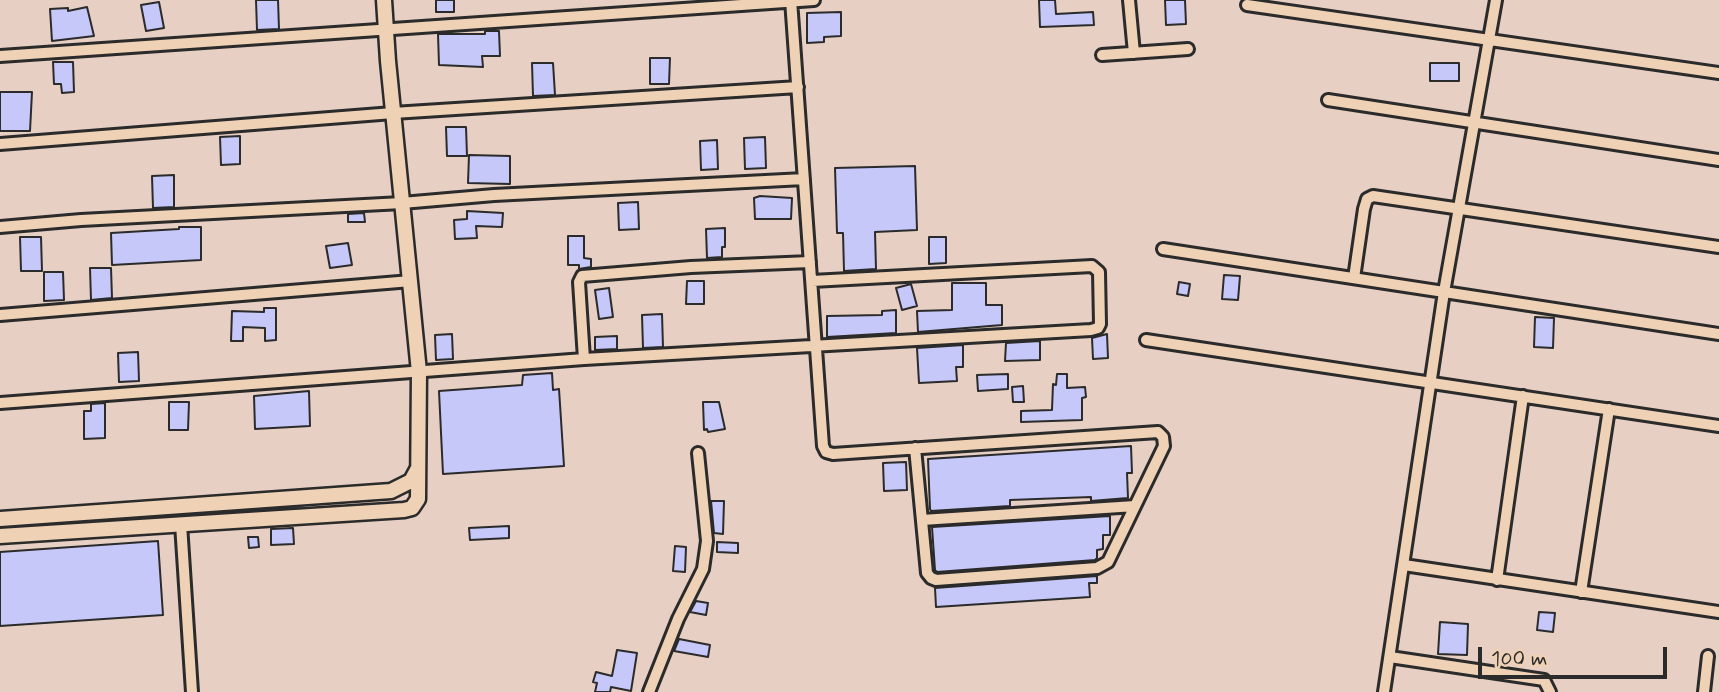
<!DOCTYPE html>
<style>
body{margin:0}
#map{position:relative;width:1719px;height:692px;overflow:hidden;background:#e7cfc3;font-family:Mynerve,sans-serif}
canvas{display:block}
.scale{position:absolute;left:1478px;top:647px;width:189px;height:32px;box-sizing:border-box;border:4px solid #2b2b2b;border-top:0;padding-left:9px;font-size:21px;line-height:24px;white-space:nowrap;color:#2b2b2b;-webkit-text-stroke:5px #efd1b5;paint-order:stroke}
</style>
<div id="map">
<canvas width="1719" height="692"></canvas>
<div class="scale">100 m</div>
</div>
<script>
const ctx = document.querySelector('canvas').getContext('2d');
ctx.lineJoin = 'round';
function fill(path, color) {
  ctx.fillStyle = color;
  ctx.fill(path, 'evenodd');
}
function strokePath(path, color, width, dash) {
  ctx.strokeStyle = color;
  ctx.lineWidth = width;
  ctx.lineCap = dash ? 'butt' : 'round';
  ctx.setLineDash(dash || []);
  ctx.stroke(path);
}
const building = new Path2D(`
 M256,0H278L279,29L257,30Z
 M436,0H454V12H436Z
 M1039,0H1055L1056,14L1093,12L1094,25L1040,27Z
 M1165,0H1185L1186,24L1166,25Z
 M159,2L164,28L146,31L141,5Z
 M87,7L94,36L52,41L50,9L68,8V11Z
 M841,12V36L824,37V42L807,43V13Z
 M485,31H499L500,56H482L483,67L439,65L438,34H485Z
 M650,58H670L669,84H650Z
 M53,62H73L74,92L62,93L61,84H54Z
 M532,63H553L555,95L533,96Z
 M1430,63H1459V81H1430Z
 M0,92H32L30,131H0Z
 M446,127H466L467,156H447Z
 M240,136V164L221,165L220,137Z
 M765,137L766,168L745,169L744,138Z
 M717,140L718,169L701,170L700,141Z
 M469,155L510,156V184L468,183Z
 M915,166L917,230L875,232L876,269L844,271L843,233H837L835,168Z
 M174,175V207L153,208L152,176Z
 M760,196L792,198L791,219H755L754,198Z
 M638,202L639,229L619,230L618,203Z
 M467,211L503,213L502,227L476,226L477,238L455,239L454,220L467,219Z
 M364,213L365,222H348V214Z
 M179,227H201V260L112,265L111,233L179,229Z
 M725,228V247H722V257L707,258L706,229Z
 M568,236H584V258L591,259V267L579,269V265H568Z
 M20,237H41L42,271H21Z
 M929,237H946V263L929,264Z
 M348,243L352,265L330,268L326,246Z
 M90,268H111L112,298L91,300Z
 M44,272H63L64,300L44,301Z
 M1224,275L1240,276L1238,300L1222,299Z
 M687,281H704V304H686Z
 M1179,282L1190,284L1188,296L1177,294Z
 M952,283H986V305H1002V325L918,332L917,311L952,310Z
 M911,284L917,306L902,310L896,288Z
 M609,288L613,317L599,319L595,290Z
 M264,308H276V340L265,341V328L243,327V341H231L232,311L264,312Z
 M896,310V333L827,337V316L882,315V311Z
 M662,314L663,347L643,348L642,315Z
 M1535,317L1554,318L1553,348L1534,347Z
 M452,334L453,359L436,360L435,335Z
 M1107,334L1108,358L1093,359L1092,338Z
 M617,336V349L595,350V337Z
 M1040,341V360L1005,361L1006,343Z
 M963,345V367H956L957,381L919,383L917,348Z
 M138,352L139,381L119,382L118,353Z
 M552,373L553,390L559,389L564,466L443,474L439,391L522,385L523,375Z
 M1008,374V389L978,391L977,375Z
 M1057,374H1067V388L1085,387L1086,397L1082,398V420L1021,422V411L1052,410L1053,384L1056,385Z
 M1023,386L1024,402H1013L1012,387Z
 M309,391L310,426L255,429L254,396Z
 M169,402H189L188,430H169Z
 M703,402H719L725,429L708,432L707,429L704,430Z
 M105,403V438L84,439V411H91V404Z
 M1131,446L1132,473H1127L1128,498L1091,501V497L1010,500V506L931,511L930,509L928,459Z
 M906,462L907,490L884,491L883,463Z
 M711,501H724L723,534L714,533Z
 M1110,516V535H1103V549L1097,550V558L1095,560L937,572L935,570L932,527Z
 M509,526V538L470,540L469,528Z
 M293,528L294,544L271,545V529Z
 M248,537H258L259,547L249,548Z
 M158,541L163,615L0,626V552Z
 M717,542L738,543V553L717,552Z
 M675,546L686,547L685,572L673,571Z
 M1097,576V583H1089L1090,597L936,607L935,588Z
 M696,601L708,603L706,615L690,612Z
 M1539,612L1555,613L1553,632L1537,630Z
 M1440,622L1468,624L1467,655L1438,654Z
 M679,639L710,645L708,657L674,651Z
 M617,650L637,653L631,691L611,687L610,692H595L597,683L593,682L596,672L612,676Z`);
fill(building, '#c7c8fa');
strokePath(building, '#2b2b2b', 2);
const street = new Path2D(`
 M791,0L823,446L826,452L833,454L1158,432L1163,437L1164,446L1108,562L1097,568L936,580L931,578L927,573L915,448
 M1129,0L1134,53
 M1247,5L1719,73
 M1102,55L1188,49
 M0,56L814,0
 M1328,100L1719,160
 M0,144L393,113L798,87
 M0,227L81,220L402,203L494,195L804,179
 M1163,249L1719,334
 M1354,278L1364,209L1367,199L1373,196L1719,247
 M0,315L411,281
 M1146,340L1719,426
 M584,359L579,282L582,276L691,267L810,262
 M0,403L584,359L1091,330L1098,328L1100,324L1099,272L1092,266L812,281
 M922,520L1135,506
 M181,524L192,692
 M1404,565L1719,612
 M1497,580L1523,396
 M1581,592L1609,409
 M1390,657L1544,680L1550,692
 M649,692L678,619L703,569L707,541L698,453
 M1384,692L1444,292L1496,0
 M1704,692L1708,656`);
const secondary = new Path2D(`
 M0,519L391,491L411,481L418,468
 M0,536L404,510L412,508L418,499L419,372L388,61L384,0`);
strokePath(street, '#2b2b2b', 16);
strokePath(secondary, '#2b2b2b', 19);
strokePath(street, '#efd1b5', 10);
strokePath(secondary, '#efd1b5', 14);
</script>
